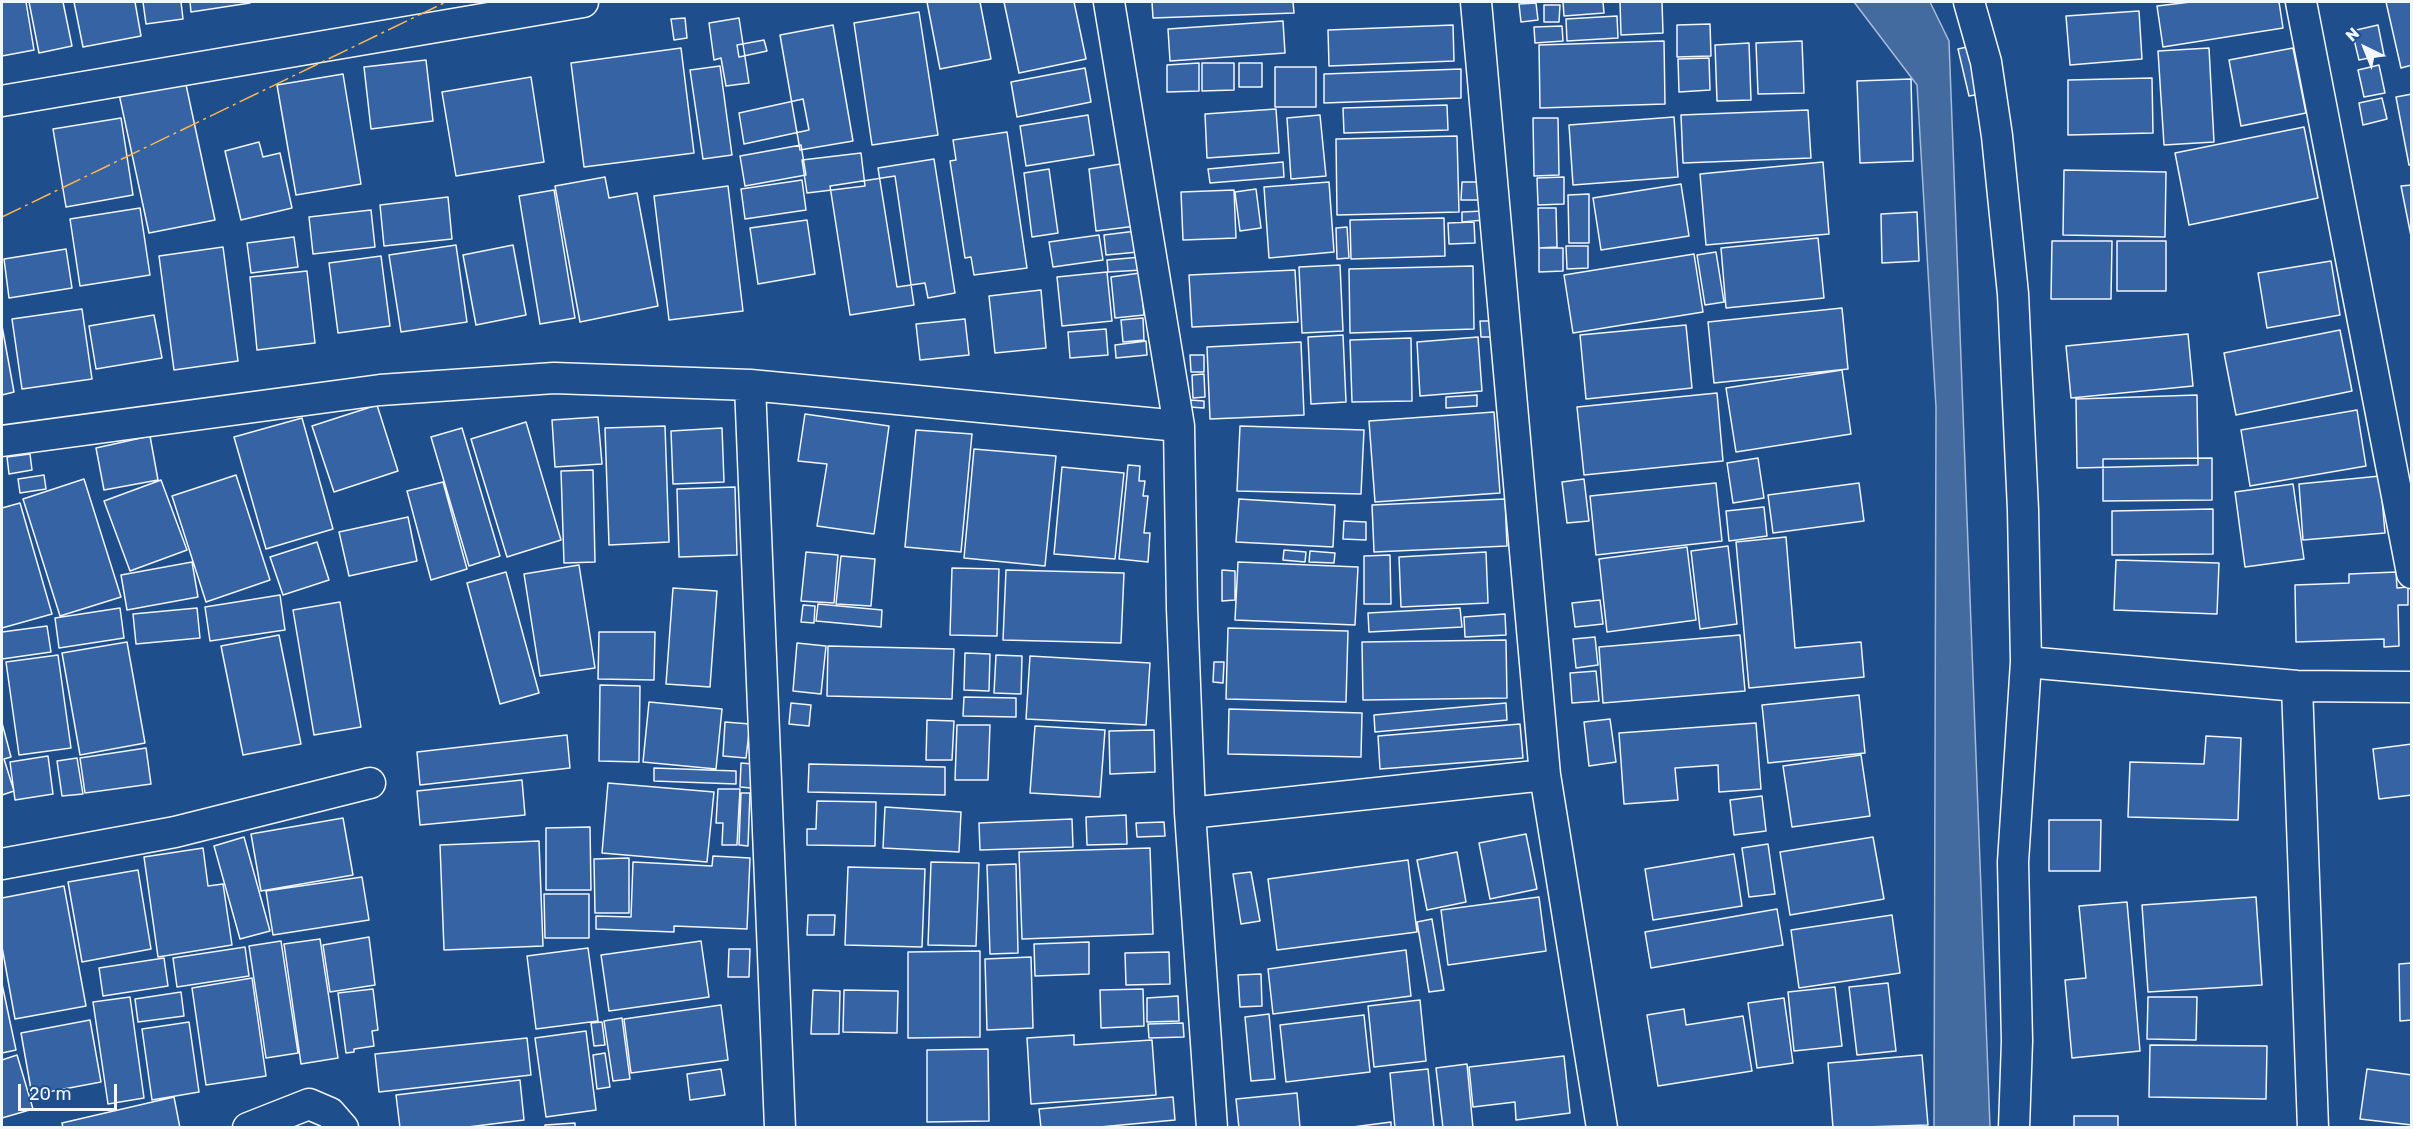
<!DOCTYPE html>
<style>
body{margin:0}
#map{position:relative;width:2413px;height:1129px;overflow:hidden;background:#1f4e8c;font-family:Rubik,sans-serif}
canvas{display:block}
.frame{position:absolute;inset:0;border:3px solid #f2f6ff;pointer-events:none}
.north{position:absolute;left:2335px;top:18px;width:60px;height:60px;-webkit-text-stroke:4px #1f4e8c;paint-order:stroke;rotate:317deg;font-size:16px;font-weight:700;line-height:24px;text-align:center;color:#f2f6ff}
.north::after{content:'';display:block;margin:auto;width:21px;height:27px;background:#f2f6ff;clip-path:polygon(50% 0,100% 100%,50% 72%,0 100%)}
.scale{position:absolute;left:18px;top:1084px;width:99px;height:27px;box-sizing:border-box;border:3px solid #f2f6ff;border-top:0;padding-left:8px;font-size:18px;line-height:21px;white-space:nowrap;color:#f2f6ff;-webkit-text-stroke:4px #1f4e8c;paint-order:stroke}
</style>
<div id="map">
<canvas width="2413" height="1129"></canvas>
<div class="frame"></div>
<div class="north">N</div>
<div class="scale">20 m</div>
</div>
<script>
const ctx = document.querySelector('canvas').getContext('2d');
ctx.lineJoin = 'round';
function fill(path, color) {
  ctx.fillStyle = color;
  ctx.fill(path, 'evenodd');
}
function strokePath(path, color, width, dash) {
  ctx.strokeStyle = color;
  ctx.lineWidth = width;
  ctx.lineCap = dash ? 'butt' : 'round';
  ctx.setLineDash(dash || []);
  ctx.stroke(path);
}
const water = new Path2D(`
 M1854,2H1930L1949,41L1990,1127H1934L1936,407L1917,85Z`);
fill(water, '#446ba0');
strokePath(water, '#a8bbd7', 1.5);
const building = new Path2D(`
 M2,2H26L34,50L2,56Z
 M29,2H63L72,46L39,53Z
 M74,2H135L141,36L83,47Z
 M143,2H181L183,19L146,24Z
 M190,2H250V3L191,12Z
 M927,2H980L991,59L940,69Z
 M1004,2H1074L1086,59L1019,73Z
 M1152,2H1293L1294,13L1153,18Z
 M1563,2H1603L1604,13L1564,16Z
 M1620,2H1662L1663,33L1621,35Z
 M2191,2H2279L2283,28L2163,47L2157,6Z
 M2386,2H2412V65L2401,68Z
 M1536,3L1538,20L1521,22L1519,4Z
 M1544,5H1560L1559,22H1544Z
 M2139,11L2142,59L2070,65L2066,16Z
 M919,12L938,135L872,145L854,23Z
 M1617,16L1618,38L1567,41L1566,19Z
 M685,18L687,38L674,40L671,19Z
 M739,18L749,83L726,86L721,58L714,60L709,23Z
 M1283,21L1285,53L1170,61L1168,29Z
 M1710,24L1711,56L1677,57V25Z
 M833,25L853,141L800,150L780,35Z
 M1453,25L1454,61L1329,66L1328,30Z
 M2378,25L2384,55L2359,60L2352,31Z
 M1562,26L1563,41L1535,43L1534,27Z
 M764,40L767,51L739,57L737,45Z
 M1664,41L1665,104L1540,108L1539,45Z
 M1802,41L1804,93L1758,94L1756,43Z
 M1749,43L1751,100L1717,101L1715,45Z
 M1976,45L1986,93L1969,96L1958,49Z
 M681,48L694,153L584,167L571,63Z
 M2209,48L2214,142L2164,145L2158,51Z
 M2293,48L2306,113L2241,126L2229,60Z
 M1709,58L1710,90L1679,92L1678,59Z
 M426,60L433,121L371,129L364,67Z
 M1199,63V91L1167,92V65Z
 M1202,63H1234V90L1202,91Z
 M1239,63H1262V87H1239Z
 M2379,65L2385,93L2364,97L2358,70Z
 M720,66L732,155L703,159L690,70Z
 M1275,67H1316V107H1275Z
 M1085,68L1091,102L1017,117L1011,82Z
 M1461,69V98L1324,103V74Z
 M343,74L361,184L296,195L277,85Z
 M531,77L544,162L456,176L442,92Z
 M2152,78L2153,133L2068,135V80Z
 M1911,79L1913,161L1860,163L1857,81Z
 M185,80L215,220L149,233L119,94Z
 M2412,94V165H2409L2396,97Z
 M2382,98L2387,119L2363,125L2359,103Z
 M803,99L809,130L744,144L739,113Z
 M1447,105L1448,130L1344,133L1343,108Z
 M1276,109L1279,153L1207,158L1205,114Z
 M1808,110L1811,158L1683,163L1681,115Z
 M1088,115L1094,155L1026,166L1020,126Z
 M1320,115L1326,176L1291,179L1287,118Z
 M1674,117L1678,177L1573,185L1569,125Z
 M121,118L133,195L66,207L53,129Z
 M1533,118H1558L1559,175L1534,176Z
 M2304,127L2318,198L2189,225L2175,153Z
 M1007,132L1027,268L974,275L971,257L965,258L950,161L956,160L953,140Z
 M1457,136L1459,212L1337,215L1336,139Z
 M259,142L263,157L280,153L292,208L241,220L225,151Z
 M801,145L806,175L745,186L740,156Z
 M861,153L865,186L807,193L802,160Z
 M934,159L955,293L928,298L925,283L897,287L878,168Z
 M1283,162L1284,177L1210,183L1208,169Z
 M1823,162L1829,234L1706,245L1700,174Z
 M1127,163L1136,226L1096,231L1089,169Z
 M1049,169L1058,233L1032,237L1024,173Z
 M2064,170L2166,172L2165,237L2063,235Z
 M895,176L914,305L850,315L830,186Z
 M605,177L609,198L637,193L658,306L580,322L555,186Z
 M1564,177V204L1538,205L1537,178Z
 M802,180L806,210L745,219L741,189Z
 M1329,182L1334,252L1269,258L1264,187Z
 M1462,182H1482V200H1461Z
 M1681,184L1689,236L1601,250L1593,198Z
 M2412,185V241L2401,186Z
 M728,186L743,311L669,320L654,196Z
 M1256,189L1261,228L1240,231L1235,192Z
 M554,190L575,318L540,324L519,196Z
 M1234,190L1236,238L1183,240L1181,192Z
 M1589,194V243H1569L1568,195Z
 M448,197L452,239L384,246L380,205Z
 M140,208L150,275L80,286L70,219Z
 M1538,208H1556L1557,247L1539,248Z
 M371,210L375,247L313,254L309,217Z
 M1483,211L1484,220L1462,222V212Z
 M1917,212L1919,261L1882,263L1881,214Z
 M1444,218L1445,256L1351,259L1350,220Z
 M807,220L815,274L758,284L750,228Z
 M1474,222L1475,243L1449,244L1448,223Z
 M1347,227L1349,258L1337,259L1336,228Z
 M1136,231L1138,252L1106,255L1104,235Z
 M1099,235L1103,260L1053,267L1049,242Z
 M294,237L298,267L251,273L247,243Z
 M1818,238L1824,298L1726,308L1721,248Z
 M2052,241H2112L2111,299H2051Z
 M2117,241H2166V291H2117Z
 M456,245L467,322L401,332L389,255Z
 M513,245L526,315L476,325L463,255Z
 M1566,246H1588V268L1567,269Z
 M223,247L238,361L174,370L159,256Z
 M1539,248H1563V271L1539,272Z
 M66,249L72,288L9,298L4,259Z
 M1716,252L1724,302L1705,305L1697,255Z
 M1694,254L1703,312L1573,333L1564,275Z
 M381,256L390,326L338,333L329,263Z
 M1141,257L1142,270L1108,272L1107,260Z
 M2331,261L2340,315L2267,328L2258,273Z
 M1340,265L1343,331L1302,333L1299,267Z
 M1473,266L1474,329L1350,333L1349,269Z
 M1295,270L1298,322L1192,327L1189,275Z
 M307,271L315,343L257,350L250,277Z
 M1107,272L1112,321L1062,326L1057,277Z
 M1140,273L1144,315L1115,318L1111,277Z
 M1041,290L1046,348L995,353L989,296Z
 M1842,308L1848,369L1714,383L1708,322Z
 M82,309L92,379L22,389L12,319Z
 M154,315L162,358L96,369L89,326Z
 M1143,318L1144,340L1123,342L1121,320Z
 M965,319L969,355L920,360L916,324Z
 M1480,321H1498V337H1481Z
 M1686,325L1692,388L1586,399L1580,335Z
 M2,326L14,392L2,395Z
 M1106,329L1108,355L1070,358L1068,332Z
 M2340,330L2352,391L2236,415L2224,353Z
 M2188,334L2193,386L2071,398L2066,346Z
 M1343,335L1346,402L1311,404L1308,337Z
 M1478,337L1482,391L1420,396L1417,342Z
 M1411,338L1412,401L1352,402L1350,340Z
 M1146,341L1147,355L1116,358L1115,345Z
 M1301,342L1304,415L1210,419L1207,347Z
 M1190,355H1204V372H1191Z
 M1842,370L1851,434L1736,452L1726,388Z
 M1204,374L1205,397L1193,398L1192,375Z
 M1717,393L1723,461L1584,475L1577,407Z
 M1477,395V406L1446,408V397Z
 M2197,395L2198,465L2077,468L2076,399Z
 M1190,400L1204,401V408L1189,407Z
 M377,405L398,471L334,492L312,426Z
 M2357,410L2366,466L2250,486L2241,430Z
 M1494,412L1500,493L1375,502L1369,421Z
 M805,414L889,426L874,534L817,526L827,464L798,461Z
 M598,417L602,464L555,467L552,420Z
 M302,418L333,529L266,549L234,437Z
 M526,422L561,540L507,557L471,439Z
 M665,426L669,542L609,545L605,428Z
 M1240,426L1364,430L1361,494L1237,491Z
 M462,428L500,556L469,566L431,437Z
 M722,428L724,482L673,484L671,431Z
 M916,430L972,434L961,552L905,547Z
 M150,436L158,480L104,490L96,448Z
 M974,449L1056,456L1045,566L964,558Z
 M30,454L32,470L9,474L7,457Z
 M1758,458L1764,498L1733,503L1727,463Z
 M2212,458V500L2103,501V459Z
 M1128,465L1140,466L1139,481H1145L1143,496H1148L1144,533H1150L1148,562L1119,559Z
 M1062,467L1124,473L1115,559L1054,554Z
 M593,470L595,562L564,563L561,471Z
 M44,475L46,489L20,493L18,479Z
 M236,475L270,580L206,602L172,496Z
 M2380,476L2385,533L2303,540L2299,484Z
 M84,479L121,597L60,616L23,499Z
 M1584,479L1589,521L1567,523L1562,482Z
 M161,480L187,550L130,571L104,501Z
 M443,482L467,569L431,580L407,491Z
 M1716,483L1722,541L1596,555L1590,496Z
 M1859,483L1864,521L1773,533L1768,495Z
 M2293,484L2304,559L2245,567L2235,492Z
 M735,487L737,555L679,557L677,489Z
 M1239,499L1335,505L1333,547L1236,542Z
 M1505,499L1507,546L1374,552L1372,505Z
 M20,503L52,614L2,628V508Z
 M1764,507L1767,536L1729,541L1726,511Z
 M2213,509V554L2112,555V511Z
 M408,517L417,561L349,576L339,532Z
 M1344,521L1366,522V540L1343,539Z
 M1786,537L1795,648L1861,642L1864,677L1749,688L1736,542Z
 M317,542L329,580L283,595L270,557Z
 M1728,546L1737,624L1700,629L1691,551Z
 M1687,547L1696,620L1607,632L1599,559Z
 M1284,550L1306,552L1305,562L1283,560Z
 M1310,551L1335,553L1334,563L1309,562Z
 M806,552L838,555L834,603L801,601Z
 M1486,552L1488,603L1401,607L1399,557Z
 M1390,555L1391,604H1364V556Z
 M841,556L875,559L871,606L836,604Z
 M2116,560L2219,563L2217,614L2114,610Z
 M192,562L198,597L127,610L121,575Z
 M1238,562L1358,567L1355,625L1235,620Z
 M579,565L595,668L540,676L524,574Z
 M952,568L999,569L997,636L950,635Z
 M1006,570L1124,573L1121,643L1003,640Z
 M1222,570L1235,571V600L1222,601Z
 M506,572L539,693L500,704L467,583Z
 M2396,572L2397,588L2408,587V605H2398L2399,646L2384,647V639L2296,642L2295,585L2349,583V574Z
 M673,588L717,591L710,687L666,684Z
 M280,595L285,630L210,641L205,607Z
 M1600,600L1603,624L1575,627L1572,603Z
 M340,602L361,727L314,735L293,610Z
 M818,604L882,610L881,627L816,621Z
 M803,605L815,606L814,623L801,622Z
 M120,608L124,638L59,648L55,618Z
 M197,608L200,638L136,644L133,614Z
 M1460,608L1462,627L1369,632L1368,613Z
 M1505,614L1506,635L1465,637L1464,617Z
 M47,626L51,652L2,659V632Z
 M1228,628L1348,631L1346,702L1226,699Z
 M599,632H655L654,680L598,679Z
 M279,635L301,744L243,755L221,646Z
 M1740,635L1745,691L1603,703L1599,647Z
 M1595,637L1598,665L1576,668L1573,639Z
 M1506,640L1507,698L1363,700L1362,642Z
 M127,642L145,743L80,755L62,653Z
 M797,643L826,646L821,694L793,691Z
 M828,646L954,649L952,699L827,696Z
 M965,653L990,654L989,691L964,690Z
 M58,655L71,748L19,755L6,662Z
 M996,655L1022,656L1021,694L994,693Z
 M1030,656L1150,663L1146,725L1026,719Z
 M1214,662H1224L1223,683L1213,682Z
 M1596,671L1599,701L1572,703L1570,673Z
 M600,685L640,686L639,762L599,761Z
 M1859,695L1865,753L1768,763L1762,705Z
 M964,697L1016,698V717L963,716Z
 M649,702L722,709L716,769L643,762Z
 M791,703L811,705L809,726L789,724Z
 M1506,703L1507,720L1375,732L1374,715Z
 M1229,709L1362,713L1361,757L1228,754Z
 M1610,719L1616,762L1589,766L1584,722Z
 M927,720L954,721L952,760H926Z
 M725,722L750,724L746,758L723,756Z
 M2,723L11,757L4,759L14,791L2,795Z
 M1756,723L1761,789L1719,792L1718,765L1675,768L1678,800L1624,804L1619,733Z
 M1520,724L1523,758L1380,769L1378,736Z
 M957,725H990L988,780H955Z
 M1035,726L1105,730L1100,797L1030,793Z
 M1154,730L1155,772L1110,774L1109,731Z
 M567,735L570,768L420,785L417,752Z
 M2206,736L2241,738L2238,820L2128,817L2130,762L2204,764Z
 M2412,744V795L2379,799L2373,749Z
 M146,748L151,784L85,793L80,758Z
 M1861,755L1870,816L1792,827L1783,766Z
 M48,756L53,794L15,800L10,762Z
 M77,758L83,794L62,796L57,761Z
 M741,763L753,764L751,788L740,787Z
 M809,764L945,767V795L808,792Z
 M654,768L736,771V784L654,781Z
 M522,780L525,815L420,825L417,791Z
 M608,783L714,792L707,862L602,853Z
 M718,789H740L737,845H722L723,823H716Z
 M741,793H750L748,846L739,845Z
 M1762,796L1766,831L1734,835L1730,800Z
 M817,801L876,802L875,846L807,845V829H816Z
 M885,807L961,812L959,852L883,848Z
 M1126,815L1127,844L1087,845L1086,817Z
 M343,818L353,875L261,891L251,834Z
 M1072,819L1073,847L980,850L979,823Z
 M2049,820H2101L2100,871H2049Z
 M1164,822L1165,836L1137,837L1136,823Z
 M590,827L591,890H546V828Z
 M1526,834L1537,889L1490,899L1479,843Z
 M244,837L270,931L240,939L214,846Z
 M1873,837L1884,899L1790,915L1780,852Z
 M539,841L543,946L444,950L440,845Z
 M1768,844L1775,894L1749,897L1742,848Z
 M203,848L208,886L223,884L232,945L158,957L144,857Z
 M1150,848L1153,934L1022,939L1019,852Z
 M1457,852L1466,902L1427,910L1417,860Z
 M1734,854L1742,906L1653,920L1645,869Z
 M713,856L750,858L747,929L674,926V932L596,929V916L631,917L633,862L712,866Z
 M629,858V913H595L594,859Z
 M1408,860L1417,932L1277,950L1268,879Z
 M931,862L979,863L976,946L928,945Z
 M1016,864L1018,953L990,954L987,865Z
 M848,867L925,869L922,947L845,945Z
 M138,870L151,949L82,962L68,882Z
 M1251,872L1260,921L1241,924L1233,874Z
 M362,877L369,920L273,935L266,891Z
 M64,886L86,1006L15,1019L2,947V898Z
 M544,894H589V938H545Z
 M1539,897L1546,951L1448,965L1441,910Z
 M2256,897L2262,985L2148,992L2142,905Z
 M2127,902L2140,1051L2072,1058L2065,980L2086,978L2079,906Z
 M1777,909L1783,945L1651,968L1645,932Z
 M808,915H835L834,935H807Z
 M1892,915L1900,973L1799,988L1791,930Z
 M1432,919L1444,990L1429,992L1417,922Z
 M369,937L375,985L330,992L323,945Z
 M320,939L338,1058L301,1064L284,944Z
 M281,941L298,1053L266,1058L249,946Z
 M701,941L709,997L609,1011L601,955Z
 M1089,942V974L1035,976L1034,944Z
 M245,947L249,976L177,987L173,958Z
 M588,948L598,1021L536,1029L527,956Z
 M729,949H750L749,977H728Z
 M1406,950L1411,996L1273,1014L1268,969Z
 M980,951V1037L908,1038V952Z
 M1169,952L1170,984L1126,985L1125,953Z
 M1031,957L1033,1028L987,1030L985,959Z
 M164,958L168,986L103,996L99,968Z
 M2412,963V1020L2400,1021L2399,964Z
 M1261,974L1262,1006L1240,1007L1238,975Z
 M252,978L266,1076L206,1085L192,988Z
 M1888,983L1896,1051L1857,1055L1849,987Z
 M2,984L16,1050L2,1053Z
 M1835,987L1842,1046L1794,1051L1788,992Z
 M373,989L378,1030L372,1031L374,1046L354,1049V1052L346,1053L338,993Z
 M1143,989L1144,1026L1101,1028L1100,990Z
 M813,990L840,991L839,1034H811Z
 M844,990L898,991L897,1033L843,1032Z
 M181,992L184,1016L138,1022L135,999Z
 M1178,996L1179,1021L1147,1022V998Z
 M130,997L144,1098L108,1104L93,1002Z
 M2148,997H2197L2196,1040L2147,1039Z
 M1784,998L1793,1063L1757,1068L1748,1003Z
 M1420,1000L1426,1061L1374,1067L1368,1006Z
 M721,1005L728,1060L631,1073L624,1019Z
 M1684,1009L1686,1025L1743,1016L1752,1071L1658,1086L1647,1015Z
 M1269,1014L1275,1079L1251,1081L1245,1017Z
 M1364,1015L1370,1072L1286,1082L1280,1025Z
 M622,1018L630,1079L613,1081L604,1021Z
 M90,1020L101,1082L32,1095L21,1033Z
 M189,1022L199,1092L152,1100L142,1029Z
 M602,1022L605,1045L594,1046L591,1023Z
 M1183,1023L1184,1037L1149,1038L1148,1024Z
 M586,1031L596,1110L546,1117L535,1038Z
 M1074,1035V1045L1152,1040L1156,1095L1031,1104L1027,1038Z
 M527,1038L531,1075L379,1092L375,1054Z
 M2150,1045L2267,1046L2266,1099L2149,1097Z
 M988,1049L989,1121L927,1122V1050Z
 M605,1053L610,1087L597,1089L593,1055Z
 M17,1055L33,1109L2,1118V1060Z
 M1922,1055L1928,1125L1833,1128L1828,1063Z
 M1564,1056L1570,1113L1516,1120L1515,1102L1473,1107L1469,1067Z
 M1467,1064L1473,1128H1443L1436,1068Z
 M721,1069L725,1095L690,1100L687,1074Z
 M1428,1069L1434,1128H1395L1390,1073Z
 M2367,1069L2412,1075V1125L2360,1119Z
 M520,1080L524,1120L460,1128H400L396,1095Z
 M1297,1093L1300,1128H1239L1236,1099Z
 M174,1097L180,1128H63L62,1123Z
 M1173,1097L1175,1120L1089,1128H1041L1039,1109Z
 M2074,1116H2118V1128H2074Z
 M1391,1122V1128H1345Z
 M575,1123V1128H545V1125Z`);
fill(building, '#3563a3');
strokePath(building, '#f2f6ff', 1.5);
const street = new Path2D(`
 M1109,2L1179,426L1182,608L1190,813L1212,1128
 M1476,2L1545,775L1602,1128
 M1969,2L1986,62L1997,136L2013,294L2023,510L2026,662L2013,862L2017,1041L2014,1128
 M2301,2L2412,573
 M2,101L583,2
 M750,385L780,1128
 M2,441L380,390L554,378L750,385L1179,426
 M2026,662L2297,686L2412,687
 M2297,686L2313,1128
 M1190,813L1545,775
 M2,864L175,832L370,783
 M248,1128L309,1104L330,1113L343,1128`);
strokePath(street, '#f2f6ff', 33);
strokePath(street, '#1f4e8c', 30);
strokePath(new Path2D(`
 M2,217L446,2`), '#ffb74d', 1.5, [21, 4.5, 3, 4.5]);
</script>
